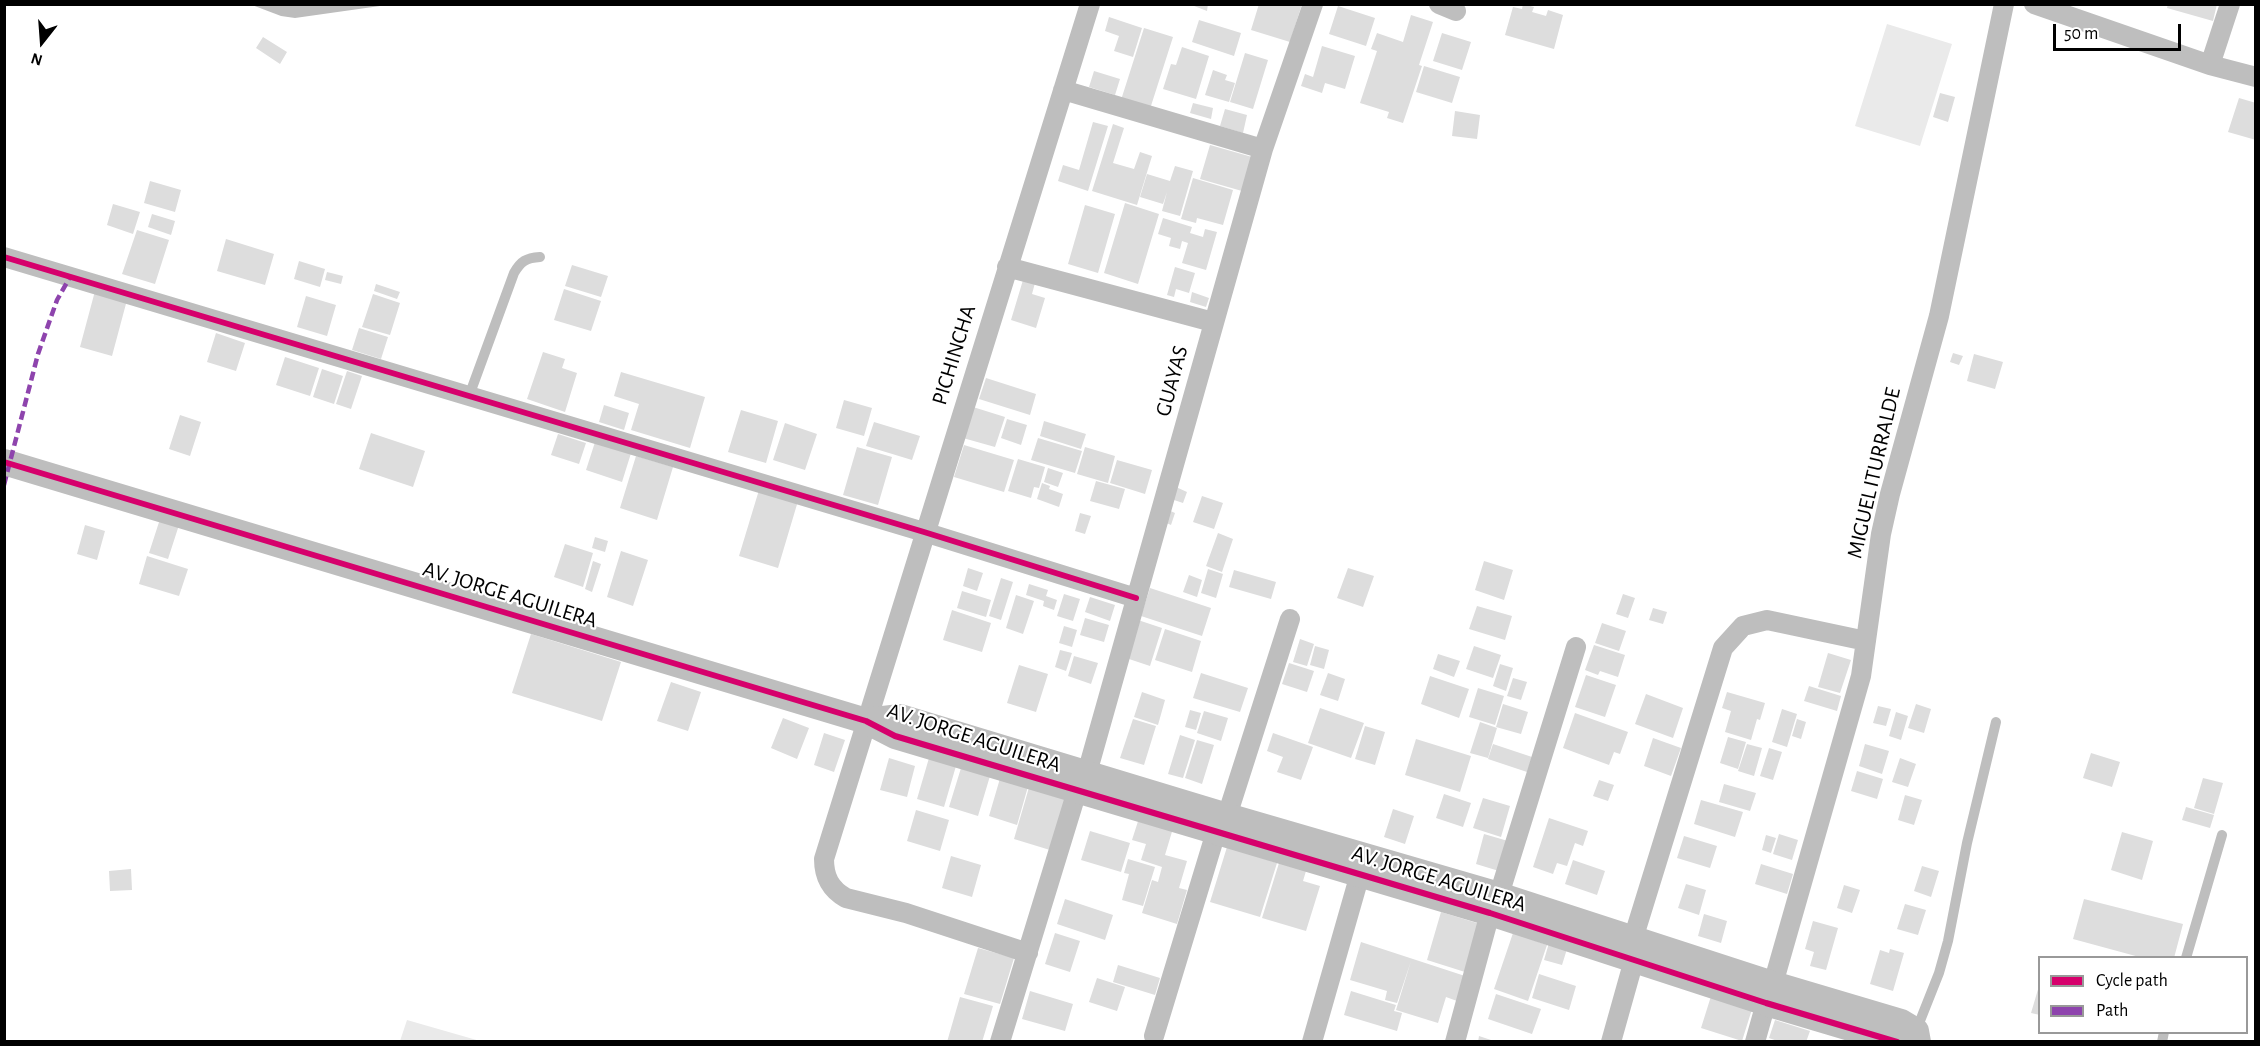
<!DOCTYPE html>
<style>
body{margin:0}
#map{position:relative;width:2260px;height:1046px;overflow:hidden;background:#fff;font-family:"Alegreya Sans",sans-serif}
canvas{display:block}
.frame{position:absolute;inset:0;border:6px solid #000;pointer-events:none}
.legend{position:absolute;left:2038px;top:956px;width:210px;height:78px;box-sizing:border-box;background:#fff;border:2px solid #999;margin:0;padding:8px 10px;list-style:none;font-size:18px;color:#000}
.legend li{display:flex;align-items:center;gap:12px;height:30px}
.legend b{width:30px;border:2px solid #999}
.north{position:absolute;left:12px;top:12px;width:60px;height:60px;-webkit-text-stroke:4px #fff;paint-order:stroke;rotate:197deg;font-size:16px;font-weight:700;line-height:24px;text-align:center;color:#000}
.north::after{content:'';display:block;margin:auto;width:21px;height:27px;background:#000;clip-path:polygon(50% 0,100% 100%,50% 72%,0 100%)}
.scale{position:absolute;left:2053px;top:24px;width:128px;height:27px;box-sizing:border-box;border:3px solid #000;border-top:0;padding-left:8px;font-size:18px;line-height:21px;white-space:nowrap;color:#000;-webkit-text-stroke:4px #fff;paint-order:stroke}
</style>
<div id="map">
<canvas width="2260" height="1046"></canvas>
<div class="frame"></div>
<ul class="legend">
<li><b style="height:8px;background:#d6006c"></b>Cycle path</li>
<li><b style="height:8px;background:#8e44ad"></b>Path</li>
</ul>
<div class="north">N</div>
<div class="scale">50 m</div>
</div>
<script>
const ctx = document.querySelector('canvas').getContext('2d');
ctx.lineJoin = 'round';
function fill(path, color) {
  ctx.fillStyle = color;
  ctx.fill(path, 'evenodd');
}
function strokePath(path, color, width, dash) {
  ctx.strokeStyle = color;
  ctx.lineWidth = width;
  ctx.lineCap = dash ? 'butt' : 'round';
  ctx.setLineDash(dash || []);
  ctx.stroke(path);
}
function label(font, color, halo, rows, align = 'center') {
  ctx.font = font + ' "Alegreya Sans",sans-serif';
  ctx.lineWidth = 4.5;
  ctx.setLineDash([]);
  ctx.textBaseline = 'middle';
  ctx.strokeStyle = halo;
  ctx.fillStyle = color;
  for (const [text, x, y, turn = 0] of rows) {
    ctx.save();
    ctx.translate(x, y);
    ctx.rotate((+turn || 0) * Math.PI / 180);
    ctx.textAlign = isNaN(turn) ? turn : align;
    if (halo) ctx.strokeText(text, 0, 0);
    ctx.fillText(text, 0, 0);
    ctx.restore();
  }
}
fill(new Path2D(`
 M1887,24L1952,44L1920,146L1855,126Z
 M407,1020L480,1041H400Z`), '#eaeaea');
fill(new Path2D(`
 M252,5H387L295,18L281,16Z`), '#bcbcbc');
fill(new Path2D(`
 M1189,4H1208L1207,11Z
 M1259,4H1302L1290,42L1251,30Z
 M1523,4L1534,7L1532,12L1546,16L1548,10L1563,15L1554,49L1505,35L1513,7L1522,9Z
 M2168,4H2217L2213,21L2167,8Z
 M1338,6L1375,18L1366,46L1329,34Z
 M1411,15L1433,22L1419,65L1422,66L1403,123L1387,118L1389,112L1360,103L1377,51L1371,49L1377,33L1403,42Z
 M1109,17L1142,28L1133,57L1114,51L1119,36L1105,31Z
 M1199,20L1241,33L1234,56L1192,42Z
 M1144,28L1173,37L1150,109L1121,100Z
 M1442,33L1471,42L1462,70L1433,61Z
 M263,37L287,52L280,64L256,48Z
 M1322,46L1355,56L1345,89L1325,83L1322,93L1301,86L1305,74L1313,77Z
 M1182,47L1209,56L1196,99L1163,89L1171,64L1176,65Z
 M1245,53L1268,60L1253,109L1230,102Z
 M1424,66L1460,77L1452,103L1416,92Z
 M1213,70L1227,75L1225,80L1235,83L1229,102L1205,95Z
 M1094,71L1120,79L1115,95L1089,87Z
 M1940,93L1955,97L1948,122L1933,117Z
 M2239,98L2256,103V140L2228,132Z
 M1193,103L1213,108L1211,119L1190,113Z
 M1225,109L1247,115L1243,133L1220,126Z
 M1455,111L1480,115L1477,139L1452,136Z
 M1093,122L1108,126L1088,191L1058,181L1063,165L1079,170Z
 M1113,124L1124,128L1113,163L1134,169L1140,152L1152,156L1137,205L1092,191Z
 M1210,145L1252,157L1242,191L1200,179Z
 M1175,166L1193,171L1180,216L1162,211L1167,192L1163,204L1140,197L1147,174L1170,181Z
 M1193,178L1233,190L1223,225L1197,218L1196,223L1181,219Z
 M150,181L181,190L175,212L144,203Z
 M1125,203L1159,214L1138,284L1104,273Z
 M113,204L140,212L133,234L107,225Z
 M1085,205L1115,214L1098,273L1068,264Z
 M152,214L175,221L171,235L148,227Z
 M1163,218L1192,227L1190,233L1203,237L1205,229L1217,232L1206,270L1182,263L1188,243L1182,241L1180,249L1169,246L1171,238L1158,234Z
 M137,230L169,240L155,284L122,274Z
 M226,239L274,254L265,285L217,271Z
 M299,261L325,269L320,287L294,279Z
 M572,265L608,276L601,297L565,286Z
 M1175,267L1195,273L1189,293L1176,289L1174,297L1167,295Z
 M327,272L343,276L341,284L325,280Z
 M1023,280L1035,283L1032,294L1045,298L1036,328L1011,320Z
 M376,284L400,292L397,299L374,291Z
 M564,289L601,301L591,331L554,320Z
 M95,291L127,300L112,356L80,347Z
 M1192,292L1209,298L1206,307L1190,302Z
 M373,294L400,303L390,335L362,327Z
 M306,296L336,305L327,336L297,327Z
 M359,328L388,337L381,359L352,350Z
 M216,333L245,343L236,371L207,362Z
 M543,352L565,359L562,368L577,373L565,412L527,399Z
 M1953,353L1963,356L1959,365L1950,362Z
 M1974,354L2003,362L1995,389L1967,381Z
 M285,357L319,368L310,396L276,385Z
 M322,369L343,376L334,404L313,397Z
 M347,371L362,376L351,409L336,404Z
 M621,372L705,397L690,448L631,430L639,404L614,396Z
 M986,378L1036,394L1030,415L979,399Z
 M844,400L872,408L864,436L836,428Z
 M604,405L629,413L624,430L599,422Z
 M973,407L1005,417L995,447L963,438Z
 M741,410L778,421L766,463L728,452Z
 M180,415L201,422L190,456L169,449Z
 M1007,419L1027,425L1021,445L1001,438Z
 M1044,421L1086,434L1081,449L1040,436Z
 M874,422L920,436L912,460L866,446Z
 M785,423L817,434L805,470L773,460Z
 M371,433L425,451L413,487L359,469Z
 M558,434L586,443L579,464L551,455Z
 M1038,438L1082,451L1075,473L1031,460Z
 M596,439L632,450L622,482L586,470Z
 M964,445L1014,460L1004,492L954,477Z
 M857,447L892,457L878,505L843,495Z
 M1085,447L1115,456L1108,483L1077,474Z
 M636,456L673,467L657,520L620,508Z
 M1018,459L1045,467L1039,488L1034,487L1031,498L1008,491Z
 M1117,460L1152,470L1145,494L1110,483Z
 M1048,468L1063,473L1058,487L1044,482Z
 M1096,481L1125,489L1119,509L1090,501Z
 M1042,483L1050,486L1049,489L1063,494L1059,507L1037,499Z
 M1176,487L1187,492L1183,503L1171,499Z
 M759,490L798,501L778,568L739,556Z
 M1202,496L1223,503L1214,529L1193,522Z
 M1166,509L1175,513L1171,525L1162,521Z
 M1080,513L1091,516L1085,534L1075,531Z
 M160,519L179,525L168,559L149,553Z
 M85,525L105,531L97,560L77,554Z
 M1218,533L1233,539L1222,572L1206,566Z
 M595,537L608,541L605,552L592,548Z
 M565,544L593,553L583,587L554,577Z
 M621,551L648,560L633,606L607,597Z
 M147,556L188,569L179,596L139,584Z
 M593,561L601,564L592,592L585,589Z
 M1484,561L1513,570L1504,600L1475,590Z
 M968,568L983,573L977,591L963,586Z
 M1348,568L1374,576L1363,607L1337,598Z
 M1208,569L1223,574L1216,598L1201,593Z
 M1234,570L1276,582L1271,599L1229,587Z
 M1189,575L1202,580L1197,597L1183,592Z
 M1001,578L1013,582L1001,620L989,616Z
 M1029,584L1048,590L1046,596L1057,600L1054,610L1043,606L1044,601L1026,595Z
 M1150,588L1211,608L1202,636L1141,616Z
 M962,591L991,600L986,617L957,608Z
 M1064,594L1080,599L1073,621L1057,616Z
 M1623,594L1635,598L1628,618L1616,614Z
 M1016,595L1034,601L1023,634L1006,628Z
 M1090,597L1115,605L1110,621L1085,612Z
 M1477,606L1512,616L1505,640L1469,629Z
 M1653,608L1667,612L1663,624L1649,620Z
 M952,610L991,623L982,652L943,640Z
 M1085,618L1109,625L1104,642L1080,635Z
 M1138,620L1162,628L1150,666L1126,658Z
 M1602,623L1626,631L1619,651L1595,643Z
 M1064,626L1077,630L1072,647L1059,643Z
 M1165,629L1201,641L1192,672L1155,660Z
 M531,634L621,662L602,721L512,693Z
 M1300,639L1314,644L1307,666L1293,662Z
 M1594,645L1625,655L1618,677L1600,671L1598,675L1585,670Z
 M1315,646L1329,650L1324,669L1310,665Z
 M1474,646L1501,655L1493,678L1466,669Z
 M1060,650L1072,653L1066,671L1055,667Z
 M1828,653L1851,660L1840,693L1818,687Z
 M1438,654L1460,661L1454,677L1433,669Z
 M1074,656L1098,663L1091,684L1068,676Z
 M1289,663L1314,671L1307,692L1282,684Z
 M1500,664L1513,668L1506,691L1493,686Z
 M1019,665L1048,674L1036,712L1007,703Z
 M1201,673L1248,688L1240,712L1193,698Z
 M1328,673L1345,679L1338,701L1320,695Z
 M1586,675L1616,685L1605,717L1575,707Z
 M1430,676L1469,689L1459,718L1421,704Z
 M1513,678L1527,682L1521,700L1507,696Z
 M671,682L701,692L688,731L657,721Z
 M1809,686L1841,696L1837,711L1804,701Z
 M1478,688L1504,696L1495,725L1469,717Z
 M1142,692L1165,700L1158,725L1134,717Z
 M1727,692L1765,703L1760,720L1757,719L1751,740L1725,732L1731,711L1722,708Z
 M1646,694L1683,708L1673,738L1635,724Z
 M1503,704L1528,712L1521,734L1496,727Z
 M1916,704L1931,709L1924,733L1908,728Z
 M1878,706L1891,709L1886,726L1873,723Z
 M1320,708L1364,723L1351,758L1308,743Z
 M1782,709L1797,714L1787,747L1772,742Z
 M1190,710L1201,713L1196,730L1185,727Z
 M1204,711L1228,718L1221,741L1197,733Z
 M1896,712L1908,716L1901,740L1889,736Z
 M1575,713L1628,732L1620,754L1614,752L1609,765L1563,748Z
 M783,718L809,728L797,759L771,748Z
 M1133,719L1156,726L1144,765L1120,758Z
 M1797,719L1806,722L1801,739L1792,736Z
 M1480,722L1497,728L1488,758L1470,753Z
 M1365,726L1385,732L1375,765L1355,759Z
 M824,733L845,740L834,772L814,765Z
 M1273,733L1313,747L1301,780L1277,772L1283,757L1267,751Z
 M1180,735L1195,740L1183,778L1168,774Z
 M1728,737L1746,742L1738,769L1720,763Z
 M1653,738L1681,748L1671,776L1644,766Z
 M1416,739L1471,756L1460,792L1405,775Z
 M1197,740L1214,745L1202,784L1185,778Z
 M1493,744L1532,757L1527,772L1488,759Z
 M1747,744L1762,748L1754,776L1738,771Z
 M1865,744L1889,751L1882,774L1859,766Z
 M1769,748L1782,752L1773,780L1760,776Z
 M2091,753L2120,762L2112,787L2083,778Z
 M889,758L915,766L907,797L880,790Z
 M929,758L956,766L944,807L917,799Z
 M1900,758L1916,764L1908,787L1892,782Z
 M961,768L990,776L978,816L949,807Z
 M1857,771L1883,779L1877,799L1851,791Z
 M1001,775L1029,783L1017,825L989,816Z
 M2203,778L2223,783L2214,814L2194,808Z
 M1599,780L1614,785L1608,801L1593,796Z
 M1030,784L1066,795L1050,850L1014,839Z
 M1724,784L1756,793L1750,811L1719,802Z
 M1444,794L1471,803L1463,827L1436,818Z
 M1905,795L1922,800L1914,825L1898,820Z
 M1483,798L1510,806L1501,837L1473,828Z
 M1701,800L1743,812L1735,837L1694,824Z
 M2186,807L2214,815L2210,828L2182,820Z
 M1393,809L1414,816L1405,844L1384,837Z
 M916,810L949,820L940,851L907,841Z
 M1140,815L1174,825L1165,855L1187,861L1179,888L1187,890L1177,924L1142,913L1152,880L1158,882L1162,867L1141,860L1146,844L1132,840Z
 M1549,818L1588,831L1583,846L1575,843L1567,866L1557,863L1553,874L1533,867Z
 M1090,831L1130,843L1121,872L1081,860Z
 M2122,832L2153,841L2142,880L2111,870Z
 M1484,834L1508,841L1499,871L1476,864Z
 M1779,834L1798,840L1792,860L1773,854Z
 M1766,835L1776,838L1771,853L1762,850Z
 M1684,836L1717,846L1710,868L1677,858Z
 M1227,847L1277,863L1260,917L1210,902Z
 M951,856L981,865L972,897L942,888Z
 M1128,859L1155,867L1143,906L1122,900L1129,874L1124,873Z
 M1573,860L1605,871L1597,895L1565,884Z
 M1279,863L1306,871L1303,881L1320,886L1306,931L1262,918Z
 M1761,864L1793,874L1787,894L1755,884Z
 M1922,866L1939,871L1931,897L1914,891Z
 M131,869L132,890L110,891L109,871Z
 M1686,884L1706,890L1699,915L1678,908Z
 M1844,885L1860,890L1852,913L1837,908Z
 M1065,899L1113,915L1105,940L1057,924Z
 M2084,899L2183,924L2174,958H2143L2073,939Z
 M1905,904L1926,910L1918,935L1897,929Z
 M1441,912L1480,924L1465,972L1427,960Z
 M1704,914L1727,921L1721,943L1698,936Z
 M1813,921L1838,928L1826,970L1810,966L1814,952L1805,949Z
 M1055,933L1080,941L1070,972L1045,964Z
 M1513,933L1547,945L1528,1001L1494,989Z
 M1361,942L1465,976L1457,1001L1446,997L1438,1023L1396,1010L1411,961L1397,1003L1385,1000L1387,991L1350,980Z
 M1549,943L1567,949L1562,965L1544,960Z
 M978,948L1014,958L1000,1004L964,994Z
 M1890,949L1904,953L1893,991L1870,984L1880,950L1889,953Z
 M1118,965L1160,978L1155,995L1113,982Z
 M1539,974L1576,986L1569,1010L1532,998Z
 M1097,978L1125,987L1117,1011L1089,1002Z
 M2039,986H2040V1015L2031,1013Z
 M1030,991L1073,1004L1065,1031L1022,1019Z
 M1351,991L1396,1005L1394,1011L1402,1013L1397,1031L1344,1015Z
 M1712,993L1753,1006L1742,1041L1701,1028Z
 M1496,994L1541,1009L1532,1034L1488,1019Z
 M960,997L993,1006L982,1042H947Z
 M1775,1020L1810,1031L1806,1042H1780L1769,1038Z
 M1479,1036L1494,1041V1042H1478Z`), '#ddd');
strokePath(new Path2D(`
 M469,396L514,273C521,261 526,258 540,257
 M2186,958L2222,835
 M1916,1031L1939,973L1948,941L1967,843L1996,722
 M2162,1042L2164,1032`), '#bebebe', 10);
strokePath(new Path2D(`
 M1439,4L1456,11
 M2034,4L2210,65L2256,77
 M2210,65L2230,4
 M1063,90L1263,149
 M4,257L924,532L1136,598
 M1007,267L1213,322
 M1087,773L1263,149L1313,4
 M1227,816L1290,619
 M1499,895L1576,647
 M1633,939L1723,648L1743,626L1767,620L1866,641
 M1028,953L906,913L846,898C830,889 824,877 824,859L1090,4
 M1773,984L1861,676L1881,534L1890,494L1939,316L2004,4
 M1154,1036L1216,832
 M1000,1042L1077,791
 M1312,1042L1360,874
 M1455,1042L1490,913
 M1611,1042L1634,960
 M1755,1042L1766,1003`), '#bebebe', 20);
strokePath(new Path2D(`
 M4,462L866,721L895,736L1490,913L1766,1003L1897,1042
 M866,721L900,717L1227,816L1499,895L1773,984L1901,1022L1916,1031L1918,1042`), '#bebebe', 26);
strokePath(new Path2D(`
 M4,485L38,354L57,300L70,277`), '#8e44ad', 4.5, [9, 4.5]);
strokePath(new Path2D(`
 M4,257L924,532L1136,598
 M4,462L866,721L895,736L1490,913L1766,1003L1897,1042`), '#d6006c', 6);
label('22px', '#000', '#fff', [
 ["PICHINCHA",954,355,-73],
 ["GUAYAS",1172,381,-75],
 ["MIGUEL ITURRALDE",1874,473,-77],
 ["AV. JORGE AGUILERA",510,595,17],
 ["AV. JORGE AGUILERA",974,738,18],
 ["AV. JORGE AGUILERA",1439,879,17]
]);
</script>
